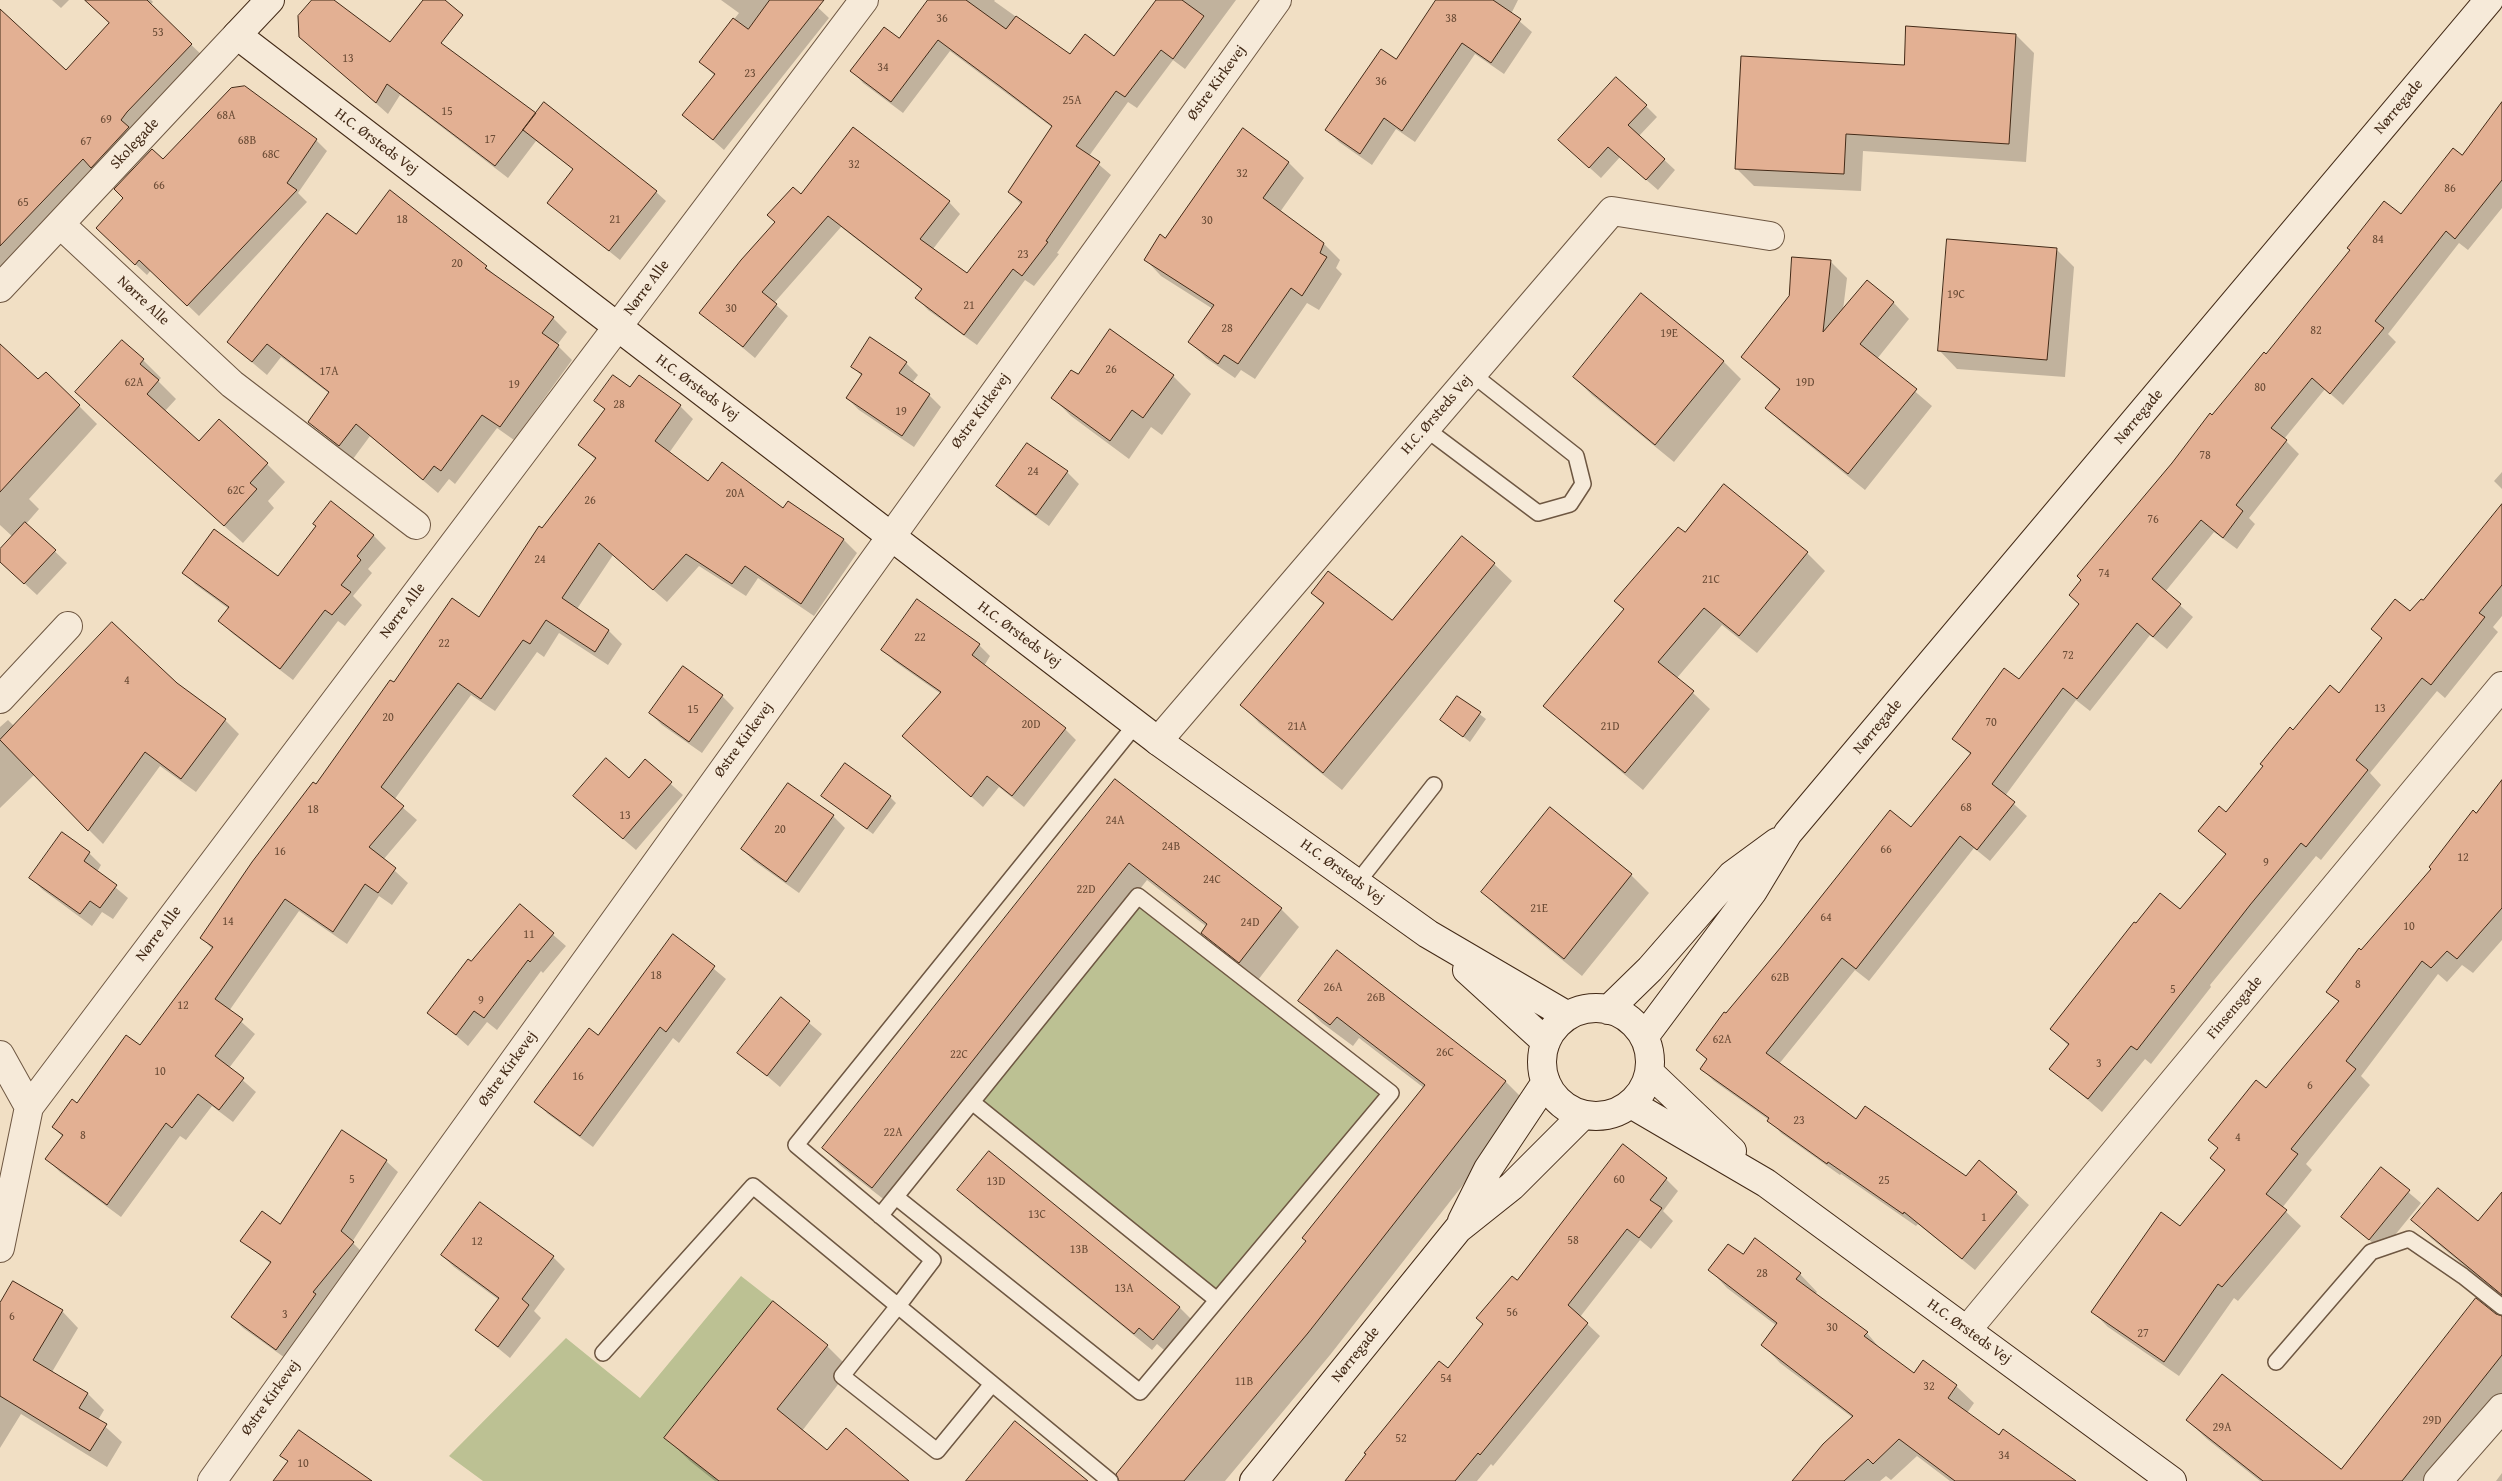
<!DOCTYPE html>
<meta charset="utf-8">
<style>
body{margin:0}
canvas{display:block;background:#f1dfc4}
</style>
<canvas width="2502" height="1481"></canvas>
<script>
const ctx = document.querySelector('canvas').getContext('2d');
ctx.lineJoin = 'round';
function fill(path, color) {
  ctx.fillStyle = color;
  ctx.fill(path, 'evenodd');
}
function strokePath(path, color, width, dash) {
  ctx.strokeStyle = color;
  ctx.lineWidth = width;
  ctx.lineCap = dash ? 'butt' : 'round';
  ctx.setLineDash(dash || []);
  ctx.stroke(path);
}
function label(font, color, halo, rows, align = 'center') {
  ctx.font = font + ' "Gentium Book Plus",serif';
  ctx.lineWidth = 4;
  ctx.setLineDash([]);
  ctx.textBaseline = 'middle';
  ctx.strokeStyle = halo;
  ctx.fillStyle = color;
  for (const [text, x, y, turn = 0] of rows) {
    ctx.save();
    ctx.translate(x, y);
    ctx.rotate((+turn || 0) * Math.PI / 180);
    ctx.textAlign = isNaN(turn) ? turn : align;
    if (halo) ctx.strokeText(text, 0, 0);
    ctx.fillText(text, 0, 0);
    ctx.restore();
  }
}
fill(new Path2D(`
 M1138,896L1391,1093L1217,1300L972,1102Z
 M741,1276L773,1301L719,1481H483L449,1456L566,1338L640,1398Z`), '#bcc193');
fill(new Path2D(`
 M52,0H69L61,8Z
 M85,0H151L153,2L150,5L208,61L0,279V14L66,72L110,24Z
 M313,0H332L457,94L536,115L656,192L666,201L620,260L549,203L574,170L536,141L508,178L400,95L388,114L301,37Z
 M721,0H810L829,18L724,150L684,115L715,76L700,62L739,13Z
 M929,0H995L994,1L1071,56L1115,58L1158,0H1236L1185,69L1173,60L1137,108L1128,102L1089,156L1111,175L1057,253L1059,254L1034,286L1025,280L977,345L928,310L917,298L922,290L841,227L774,303L788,316L755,358L701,313L801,196L949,202L960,214L933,249L967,274L1021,204L1009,192L1053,128L950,51L903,113L863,83L852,71L900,40Z
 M1438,0H1518L1511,14L1532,32L1504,74L1475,54L1415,142L1396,129L1372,165L1339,142L1327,130L1396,61Z
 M2016,35L2034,53L2026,162L1863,151L1861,191L1754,186L1736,168L1905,66Z
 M245,88L316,140L327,151L298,193L307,202L199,316L151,270L147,275L108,239L125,198Z
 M2502,104V208L2468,250L2459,243L2388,334L2396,342L2343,405L2325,389L2284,439L2299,454L2249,518L2255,524L2237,549L2214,532L2165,592L2193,617L2167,649L2150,635L2090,711L2076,700L2005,796L2027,816L1990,861L1974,848L1869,981L1855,970L1779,1064L1856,1121L1966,1177L2016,1193L2029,1205L1975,1270L1918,1224L1916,1226L1841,1174L1840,1175L1781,1133L1769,1120L1714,1081L1702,1069L1707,1060L1697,1050L1726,1014L1912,829L1971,755L1954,739L2020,680L2080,604L2212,417L2266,356L2401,215L2462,157Z
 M1646,106L1657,117L1639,136L1675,170L1658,190L1620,157L1601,178L1571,151Z
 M1288,162L1304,178L1280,212L1324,244L1340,260L1336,268L1342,274L1319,310L1307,303L1255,379L1241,370L1235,378L1206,358L1190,342L1213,309L1161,276L1146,260L1165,239Z
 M356,236L486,267L499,279L553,318L567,332L557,345L572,360L514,440L497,428L455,484L449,479L438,493L370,436L353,459L309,422L330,394L281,357L267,375L228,342Z
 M2056,249L2074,267L2065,377L1957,369L1939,350Z
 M1830,261L1847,278L1843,310L1893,302L1909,319L1877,359L1932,406L1865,490L1783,424L1767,408L1780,391L1743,357Z
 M0,346L38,381L46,373L97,424L29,499L39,509L26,524L67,563L37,595L0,561V551L13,537L0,525Z
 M143,360L161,378L158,381L176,399L165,411L199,443L267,464L285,482L268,501L274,508L243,543L76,392Z
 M1723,361L1741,379L1674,462L1592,395L1574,377Z
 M906,363L918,375L912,383L929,395L941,407L914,447L859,410L847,398L862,376L852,366Z
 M1078,376H1173L1191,394L1162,435L1151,427L1129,459L1071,416L1053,398Z
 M639,377L680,406L693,419L669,453L708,483L784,510L788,502L844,540L857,553L814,616L758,578L746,596L699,566L667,602L613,555L577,609L609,631L622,644L608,665L559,633L544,657L537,652L495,711L471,695L394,800L417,820L383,860L408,883L392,905L379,896L347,944L299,911L229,1011L255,1034L229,1068L256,1092L233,1122L212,1106L186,1140L180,1136L121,1217L60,1172L47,1159L63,1137L53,1127L141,1047L213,950L202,938L394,684L479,619L542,530L596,460L580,445L605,410L596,401L630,389Z
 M1067,472L1079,484L1049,526L1010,498L998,486Z
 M2502,472V489L2494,481Z
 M2502,506V616L2493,627L2498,632L2445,698L2437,691L2370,773L2381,785L2321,860L2316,856L2210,985L2211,987L2151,1064L2145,1059L2102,1112L2051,1069L2069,1046L2051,1029L2136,925L2180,911L2226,855L2200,831L2226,813L2294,732L2339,695L2410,613L2423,602Z
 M318,526L374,536L386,548L368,569L372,573L353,596L362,605L345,626L338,621L293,680L232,633L220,621L229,609L196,585L184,573L279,578Z
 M1685,534L1807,553L1825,571L1757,653L1722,625L1677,678L1710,709L1643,790L1563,723L1545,706L1625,610L1616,601Z
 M1494,564L1512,581L1342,790L1259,723L1242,705L1324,605L1312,593L1392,622Z
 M979,645L990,656L984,666L1065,729L1076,740L1024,807L999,787L983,807L915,747L941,694L894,661L883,649Z
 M176,684L225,720L239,734L196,792L160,766L103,844L34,775L0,808V727L8,720L15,727Z
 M722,696L734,708L702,753L662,725L650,713Z
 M1458,698L1486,719L1470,742L1442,720Z
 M645,761L683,795L636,850L587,808L629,780Z
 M1115,781L1281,909L1299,927L1258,980L1220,951L1202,933L1207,927L1147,880L891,1205L841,1166L823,1148Z
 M2502,783V940L2473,973L2462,965L2447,982L2438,974L2361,1076L2370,1085L2306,1164L2312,1170L2282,1208L2301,1226L2238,1301L2234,1298L2179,1376L2108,1327L2093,1312L2180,1227L2225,1171L2212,1158L2219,1149L2210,1140L2266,1090L2339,1002L2328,991L2433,869Z
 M789,784L833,816L845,828L799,893L754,861L742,849Z
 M822,796L890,797L896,803L873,834Z
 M1550,809L1631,875L1649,893L1582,976L1501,910L1483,892Z
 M89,853L101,865L97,872L128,898L113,919L102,912L92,926L43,890L31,878Z
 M520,906L566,946L543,973L541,971L497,1030L487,1022L468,1046L429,1012Z
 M674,936L726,979L679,1043L673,1038L593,1147L548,1114L536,1102L598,1036Z
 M781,999L822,1034L780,1087L739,1052Z
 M1300,1001L1505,1081L1527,1103L1330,1355L1225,1481H1143L1308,1242L1424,1088L1359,1038L1353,1046L1322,1023Z
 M342,1132L386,1161L398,1172L352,1242L364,1254L288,1360L243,1328L232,1317L271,1264L242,1241L281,1226Z
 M990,1152L1180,1308L1197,1325L1171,1356L1157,1344L1152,1350L976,1207L959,1189Z
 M2381,1169L2421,1203L2382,1251L2343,1217Z
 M1666,1179L1678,1191L1663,1211L1673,1221L1651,1249L1640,1240L1580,1317L1600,1336L1493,1466L1491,1464L1477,1481H1346L1448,1370L1517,1282Z
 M2502,1194V1297L2432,1239L2413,1220L2478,1223Z
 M480,1204L553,1257L565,1269L534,1311L541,1318L510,1358L476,1330L499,1300L454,1267L442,1255Z
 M1743,1256L1800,1274L1817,1292L1815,1294L1867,1333L1883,1352L1914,1375L1956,1386L1974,1403L1967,1413L1999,1436L2073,1481H1950L1917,1456L1891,1480L1886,1476L1880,1481H1793L1853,1418L1780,1363L1763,1345L1777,1326L1727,1288L1710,1270Z
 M0,1306L62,1311L78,1328L52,1372L88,1394L104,1410L98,1420L122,1442L107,1467L21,1414L0,1448Z
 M2500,1317H2502V1399L2437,1481H2260L2207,1439L2187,1420L2341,1471Z
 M827,1346L850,1369L802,1431L827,1452L908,1481H715L690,1461L666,1438Z
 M2502,1473V1481H2496Z`), '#0003');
const building = new Path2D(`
 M85,0H147L192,44L127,112L121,120L129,127L91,168L83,159L0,246V9L66,70L109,23Z
 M312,0H334L390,42L423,0H445L463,15L441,43L536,113L495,166L387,84L376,103L299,37L298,16Z
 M770,0H824L713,140L682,115L715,74L699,62L733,18L748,29Z
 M928,0H966L1006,29L1016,16L1070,54L1085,34L1114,56L1156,0H1182L1204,16L1173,59L1161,50L1125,97L1116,91L1076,146L1100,162L1046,241L1048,242L1022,276L1013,269L964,335L915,298L922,289L828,216L762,292L777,304L743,347L699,313L741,260L775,222L767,215L793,187L801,194L853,127L950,201L920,239L967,273L1022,202L1008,192L1052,126L1001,87L938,40L891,102L850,71L884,27L899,38Z
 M1436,0H1493L1521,19L1491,63L1462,43L1402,131L1384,118L1360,154L1325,130L1381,49L1396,59Z
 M1906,26L2016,34L2009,144L1846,134L1844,174L1735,169L1741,56L1904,65Z
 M1616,77L1647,105L1628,125L1665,159L1646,180L1608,147L1589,168L1558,140Z
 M245,86L317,139L287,183L297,190L187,306L139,260L135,265L96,228L123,198L114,189L152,149L163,159L231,88Z
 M544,102L657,191L609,251L547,203L573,169L523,130Z
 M2502,102V180L2455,239L2446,231L2375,321L2384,328L2330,394L2312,378L2271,428L2287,440L2236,505L2243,511L2223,538L2201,520L2152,579L2181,604L2153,637L2137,623L2077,699L2063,688L1992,784L2015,802L1977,850L1960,836L1856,969L1842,958L1766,1053L1856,1119L1865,1106L1966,1176L1979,1160L2017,1192L1962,1259L1904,1212L1903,1214L1828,1162L1827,1164L1767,1121L1769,1118L1700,1069L1707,1059L1696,1050L1724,1012L1726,1013L1781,947L1890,810L1911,827L1971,753L1952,739L2004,668L2019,679L2079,604L2069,595L2081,580L2077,576L2172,463L2210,413L2212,415L2264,352L2266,354L2350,250L2347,248L2384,201L2401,214L2453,148L2462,155Z
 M1243,128L1289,162L1263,198L1324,243L1320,253L1327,257L1302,296L1291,288L1238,364L1224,355L1218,364L1188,342L1214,305L1144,260L1160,234L1165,238Z
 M390,190L487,266L485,268L554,317L542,333L559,345L500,427L482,415L441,471L434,466L423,480L356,424L339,446L308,422L329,392L267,344L252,362L227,342L327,213L356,234Z
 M1947,239L2057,248L2047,360L1938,351Z
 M1792,257L1831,260L1823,332L1867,280L1894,302L1860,344L1917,389L1848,474L1765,408L1780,389L1741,357L1789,296Z
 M1641,293L1724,361L1655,445L1573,377Z
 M1110,329L1174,375L1143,418L1132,410L1110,441L1051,398L1071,370L1078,374Z
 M870,337L907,362L899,373L930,394L902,436L846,398L862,374L851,367Z
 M122,340L144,359L140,364L159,380L147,394L199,441L219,419L268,463L250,483L257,489L224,526L75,392Z
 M0,344L38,379L46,372L80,405L0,492Z
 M613,375L630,387L639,375L681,405L655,441L708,481L722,462L783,508L788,501L844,539L801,604L745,566L732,584L686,554L653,590L599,543L562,598L609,630L595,652L546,620L530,644L523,640L481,699L458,683L381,787L404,806L369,847L396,868L378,893L365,884L333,932L285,899L215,999L243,1019L215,1056L244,1078L219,1110L198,1094L172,1128L166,1123L107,1205L45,1159L63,1135L52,1127L72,1099L77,1103L126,1035L140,1045L213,947L200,938L252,862L313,782L316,784L390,680L394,682L452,598L479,617L539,526L542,528L596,458L578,445L605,409L594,401Z
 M1027,443L1068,471L1036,515L996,486Z
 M1724,484L1808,552L1739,636L1704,608L1658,662L1694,691L1625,773L1543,706L1624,609L1614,601L1678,527L1685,532Z
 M331,501L374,535L357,556L361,560L341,585L351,592L332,615L325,610L280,669L218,621L229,607L182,573L214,529L278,576L316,526L313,524Z
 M2502,504V585L2479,613L2485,617L2431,685L2422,678L2356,760L2368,770L2306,847L2301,843L2250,905L2137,1050L2131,1046L2088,1099L2049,1069L2069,1044L2050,1029L2134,922L2136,923L2160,893L2180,909L2226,854L2198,831L2219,806L2226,812L2263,766L2260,764L2290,727L2293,730L2330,685L2339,693L2382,638L2371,629L2395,599L2410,611L2421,599L2423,600Z
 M25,522L56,550L24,584L0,562V549Z
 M1462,536L1495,563L1323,773L1240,705L1324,603L1311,593L1328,571L1392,620Z
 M917,599L980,644L972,655L1066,728L1012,796L987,776L971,797L902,736L941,692L881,650Z
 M112,622L177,683L226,719L181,779L145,752L88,831L0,740Z
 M683,666L723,695L689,742L649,713Z
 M1457,696L1481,712L1463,737L1440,720Z
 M606,758L629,778L645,759L672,782L623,839L573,796Z
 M845,763L891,796L867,829L821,796Z
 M1115,779L1282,908L1239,963L1201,933L1207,924L1129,863L872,1188L822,1148Z
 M2502,780V908L2457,959L2447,951L2431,968L2422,961L2346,1061L2356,1069L2291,1149L2298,1154L2266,1194L2287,1210L2222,1287L2218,1284L2164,1362L2091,1312L2161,1212L2180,1226L2225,1170L2210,1158L2218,1148L2208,1140L2256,1080L2266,1088L2339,1001L2326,992L2359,948L2361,950L2431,869L2429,867L2473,810L2476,813Z
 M788,783L834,815L786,882L741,849Z
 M1550,807L1632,874L1564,959L1481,892Z
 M62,832L90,852L84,861L117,885L100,908L90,901L80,914L29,878Z
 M520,904L554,933L530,962L528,960L484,1018L474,1011L456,1035L427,1013L468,959L471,961Z
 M673,934L715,966L666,1032L660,1027L580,1136L534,1102L589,1028L598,1035Z
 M1337,950L1506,1081L1308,1333L1184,1481H1119L1116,1474L1306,1241L1302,1238L1425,1085L1337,1017L1330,1025L1298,1001Z
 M781,997L810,1021L767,1076L737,1053Z
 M342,1130L387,1160L341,1231L354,1242L313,1292L316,1294L276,1350L231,1317L271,1262L240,1241L262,1211L280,1224Z
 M1623,1144L1667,1178L1650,1200L1662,1208L1639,1238L1627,1229L1568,1305L1588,1323L1480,1455L1478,1453L1455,1481H1345L1366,1454L1364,1453L1439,1361L1448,1368L1483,1324L1476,1318L1512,1276L1517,1280Z
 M989,1151L1180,1307L1153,1340L1139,1328L1134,1334L957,1190Z
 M2381,1167L2410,1190L2369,1240L2341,1217Z
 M2438,1188L2478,1221L2502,1192V1295L2411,1220Z
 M480,1202L554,1256L522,1299L529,1305L498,1347L475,1330L499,1298L441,1255Z
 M1755,1238L1801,1273L1796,1279L1868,1332L1864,1336L1914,1373L1923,1360L1957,1385L1948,1398L1999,1435L2003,1429L2076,1481H1955L1899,1439L1873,1464L1868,1459L1844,1481H1792L1823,1444L1853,1416L1761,1345L1777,1323L1708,1270L1728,1244L1743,1254Z
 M13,1281L63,1310L33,1360L88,1393L79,1408L107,1424L90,1451L0,1396V1303Z
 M2476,1298L2496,1314L2502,1316V1355L2402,1481H2263L2186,1420L2222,1374L2341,1469Z
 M773,1301L828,1345L777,1409L827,1450L846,1428L909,1481H719L664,1438Z
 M1015,1421L1088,1481H966Z
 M299,1430L372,1481H273L288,1461L280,1456Z`);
fill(building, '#e3b093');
strokePath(building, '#432a17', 1);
const lane = new Path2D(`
 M1426,429L1538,513L1570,504L1583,484L1576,456L1472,374
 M1357,883L1434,785
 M972,1102L1217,1300
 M880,1216L1138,896L1391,1093L1140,1392L896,1197
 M603,1353L753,1186L898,1306L842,1376L937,1451L992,1384
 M2276,1362L2371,1252L2409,1239L2463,1276L2502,1307
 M1110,1481L898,1306L933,1260L796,1145L1136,724`);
const street = new Path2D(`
 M60,224L232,384L416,525
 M0,288L237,35
 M0,699L68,626
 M1158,741L1612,211L1770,236
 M0,1055L29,1107
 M0,1248L29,1107L864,0
 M1967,1330L2502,686
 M212,1481L1277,0
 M2438,1481L2502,1408`);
const secondary = new Path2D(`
 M270,0L237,35L1158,741L1428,934L1568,1016
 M1467,970L1546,1042
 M1542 1062a54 54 0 1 1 108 0a54 54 0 1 1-108 0Z
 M1608,1010L1650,969L1732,875L1777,842
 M1644,1037L1753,891L1788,833L2489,0
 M1650,1073L1732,1151
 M1631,1104L1766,1183L2172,1481
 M1462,1221L1488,1169L1546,1082
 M1254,1481L1458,1229L1512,1186L1583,1115`);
strokePath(lane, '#6e5742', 18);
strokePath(street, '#6e5742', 30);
strokePath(secondary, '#432a17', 30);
strokePath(lane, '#f6ead9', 15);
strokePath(street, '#f6ead9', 28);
strokePath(secondary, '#f6ead9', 28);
label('12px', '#6b4c36', null, [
 ["36",942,19],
 ["38",1451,19],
 ["53",158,33],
 ["13",348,59],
 ["34",883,68],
 ["23",750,74],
 ["36",1381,82],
 ["25A",1072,101],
 ["15",447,112],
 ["68A",226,116],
 ["69",106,120],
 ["17",490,140],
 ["68B",247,141],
 ["67",86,142],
 ["68C",271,155],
 ["32",854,165],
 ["32",1242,174],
 ["66",159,186],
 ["86",2450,189],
 ["65",23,203],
 ["18",402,220],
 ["21",615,220],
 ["30",1207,221],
 ["84",2378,240],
 ["23",1023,255],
 ["20",457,264],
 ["19C",1956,295],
 ["21",969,306],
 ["30",731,309],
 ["28",1227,329],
 ["82",2316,331],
 ["19E",1669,334],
 ["26",1111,370],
 ["17A",329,372],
 ["62A",134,383],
 ["19D",1805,383],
 ["19",514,385],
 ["80",2260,388],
 ["28",619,405],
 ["19",901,412],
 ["78",2205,456],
 ["24",1033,472],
 ["62C",236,491],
 ["20A",735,494],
 ["26",590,501],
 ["76",2153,520],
 ["24",540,560],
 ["74",2104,574],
 ["21C",1711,580],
 ["22",920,638],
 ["22",444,644],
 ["72",2068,656],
 ["4",127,681],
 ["13",2380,709],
 ["15",693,710],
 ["20",388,718],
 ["70",1991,723],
 ["20D",1031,725],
 ["21A",1297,727],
 ["21D",1610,727],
 ["68",1966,808],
 ["18",313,810],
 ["13",625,816],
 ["24A",1115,821],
 ["20",780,830],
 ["24B",1171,847],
 ["66",1886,850],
 ["16",280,852],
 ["12",2463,858],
 ["9",2266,863],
 ["24C",1212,880],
 ["22D",1086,890],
 ["21E",1539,909],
 ["64",1826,918],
 ["14",228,922],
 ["24D",1250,923],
 ["10",2409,927],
 ["11",529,935],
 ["18",656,976],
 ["62B",1780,978],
 ["8",2358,985],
 ["26A",1333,988],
 ["5",2173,990],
 ["26B",1376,998],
 ["9",481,1001],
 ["12",183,1006],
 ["62A",1722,1040],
 ["26C",1445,1053],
 ["22C",959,1055],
 ["3",2099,1064],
 ["10",160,1072],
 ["16",578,1077],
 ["6",2310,1086],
 ["23",1799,1121],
 ["22A",893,1133],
 ["8",83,1136],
 ["4",2238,1138],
 ["5",352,1180],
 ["60",1619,1180],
 ["25",1884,1181],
 ["13D",996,1182],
 ["13C",1037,1215],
 ["1",1984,1218],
 ["58",1573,1241],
 ["12",477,1242],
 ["13B",1079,1250],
 ["28",1762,1274],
 ["13A",1124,1289],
 ["56",1512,1313],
 ["3",285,1315],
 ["6",12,1317],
 ["30",1832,1328],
 ["27",2143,1334],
 ["54",1446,1379],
 ["11B",1244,1382],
 ["32",1929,1387],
 ["29D",2432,1421],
 ["29A",2222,1428],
 ["52",1401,1439],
 ["34",2004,1456],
 ["10",303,1464]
]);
label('15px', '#432a17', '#f6ead9', [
 ["Østre Kirkevej",1217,83,-54],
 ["Nørregade",2399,107,-50],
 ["H.C. Ørsteds Vej",376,142,37],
 ["Skolegade",135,144,-47],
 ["Nørre Alle",647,288,-53],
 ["Nørre Alle",143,301,43],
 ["H.C. Ørsteds Vej",697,388,37],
 ["Østre Kirkevej",981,411,-54],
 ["H.C. Ørsteds Vej",1437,415,-49],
 ["Nørregade",2139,417,-50],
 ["Nørre Alle",403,611,-53],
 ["H.C. Ørsteds Vej",1019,635,37],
 ["Nørregade",1878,727,-50],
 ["Østre Kirkevej",744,740,-54],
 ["H.C. Ørsteds Vej",1342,872,36],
 ["Nørre Alle",159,934,-53],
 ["Finsensgade",2235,1008,-50],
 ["Østre Kirkevej",508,1069,-54],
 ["H.C. Ørsteds Vej",1969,1332,36],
 ["Nørregade",1356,1355,-51],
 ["Østre Kirkevej",271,1398,-54]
]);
</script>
